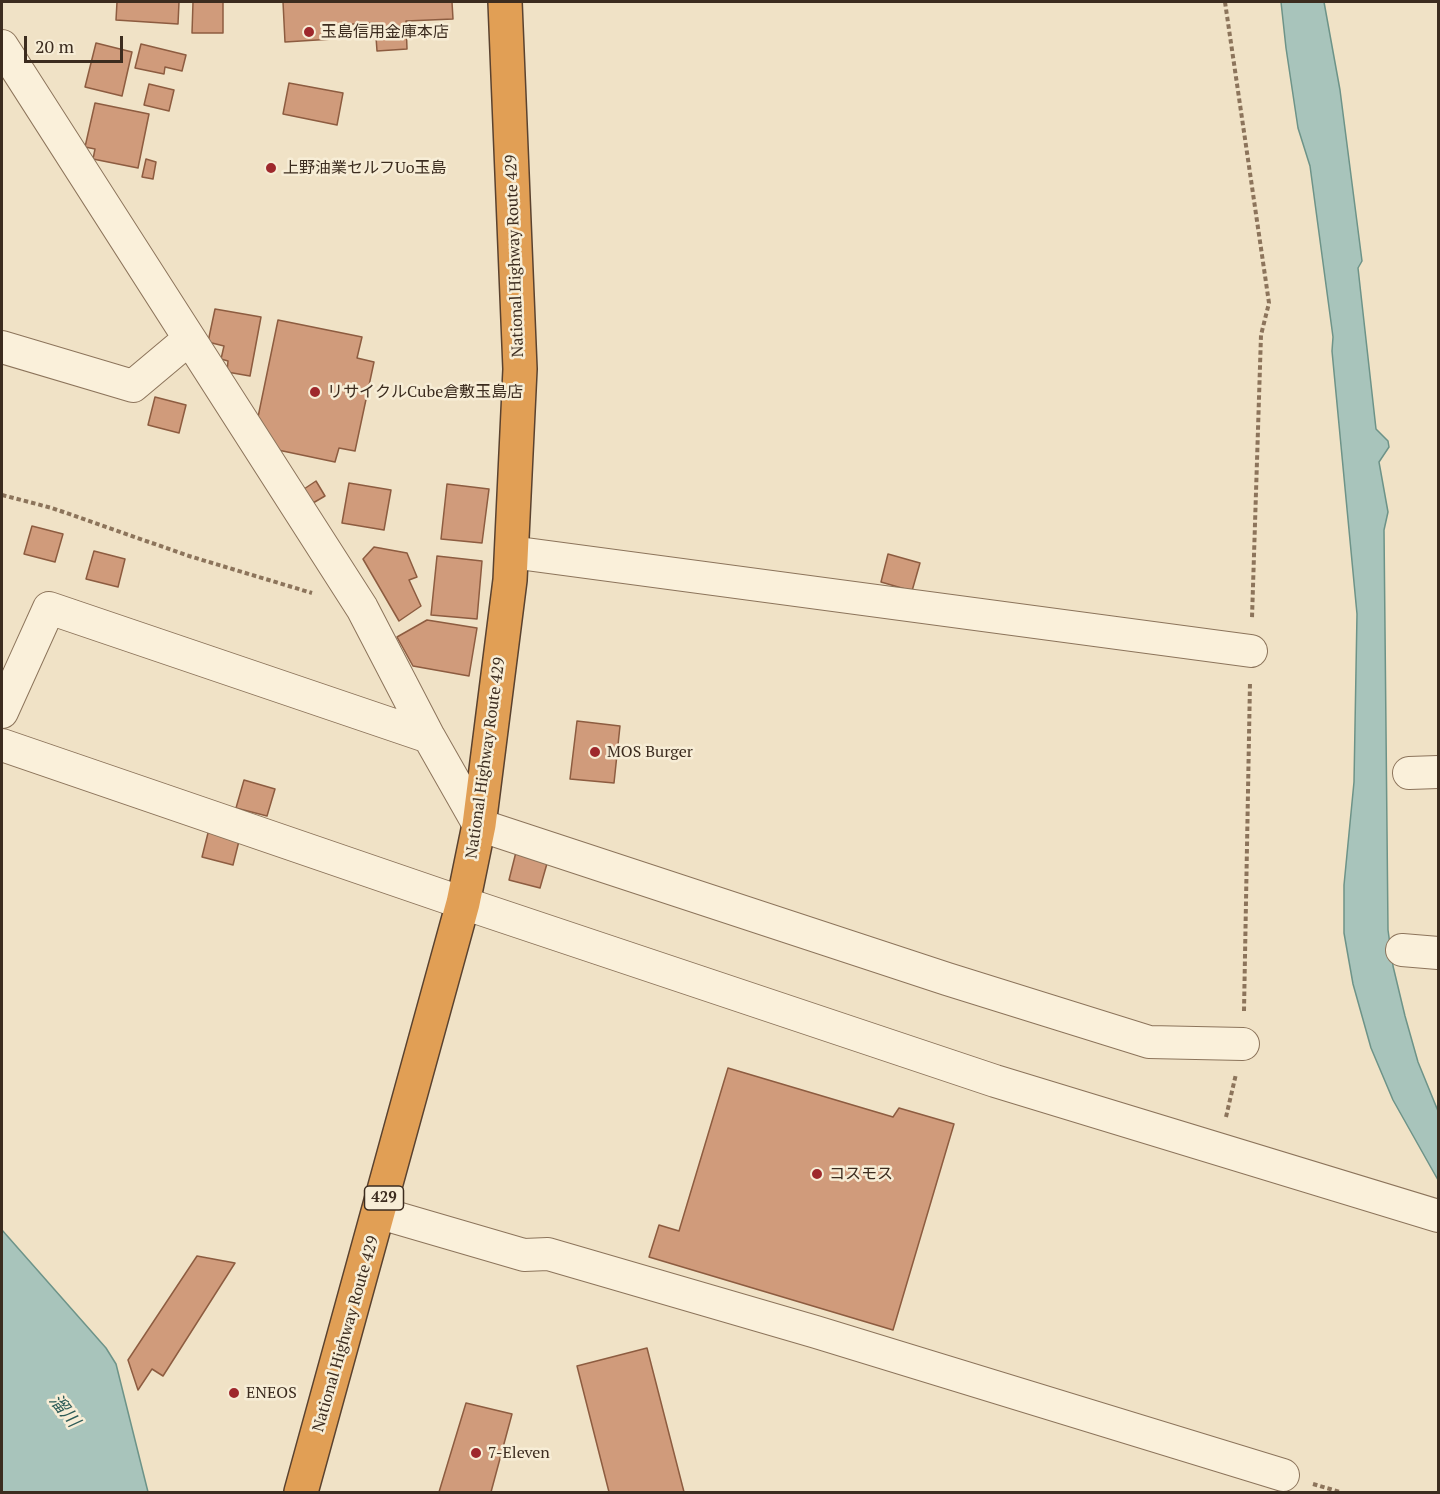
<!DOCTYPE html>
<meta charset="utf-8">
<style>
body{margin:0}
#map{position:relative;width:1440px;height:1494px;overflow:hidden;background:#f0e2c6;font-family:"PT Serif",serif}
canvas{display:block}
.frame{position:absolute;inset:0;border:3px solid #3c2c1f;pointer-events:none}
.scale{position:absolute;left:24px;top:36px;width:99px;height:27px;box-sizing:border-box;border:3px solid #3c2c1f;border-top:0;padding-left:8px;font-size:18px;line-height:21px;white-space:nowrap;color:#3c2c1f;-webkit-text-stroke:4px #f7edd6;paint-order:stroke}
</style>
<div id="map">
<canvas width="1440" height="1494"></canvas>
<div class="frame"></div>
<div class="scale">20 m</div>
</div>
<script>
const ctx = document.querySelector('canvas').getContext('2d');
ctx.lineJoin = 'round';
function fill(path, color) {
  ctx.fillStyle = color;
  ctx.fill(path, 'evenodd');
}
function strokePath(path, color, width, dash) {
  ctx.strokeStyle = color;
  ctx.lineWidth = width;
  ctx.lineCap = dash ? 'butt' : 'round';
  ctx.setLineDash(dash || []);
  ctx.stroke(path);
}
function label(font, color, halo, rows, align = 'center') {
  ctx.font = font + ' "PT Serif","Noto Sans JP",serif';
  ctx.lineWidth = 5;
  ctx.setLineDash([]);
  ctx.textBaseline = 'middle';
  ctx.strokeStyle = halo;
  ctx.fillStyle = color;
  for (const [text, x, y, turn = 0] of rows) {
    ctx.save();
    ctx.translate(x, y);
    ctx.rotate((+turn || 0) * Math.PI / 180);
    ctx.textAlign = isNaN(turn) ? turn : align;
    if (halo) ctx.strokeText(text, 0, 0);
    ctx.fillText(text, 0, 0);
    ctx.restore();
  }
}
const water = new Path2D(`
 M1281,2H1324L1340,90L1362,261L1358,268L1376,429L1388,441L1389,447L1379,462L1388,512L1384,530L1388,930L1393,966L1405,1016L1418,1062L1438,1111V1180L1393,1100L1371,1048L1353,984L1344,933V885L1354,782L1357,614L1332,351L1333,337L1310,166L1298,128L1286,48Z
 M2,1230L106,1348L116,1364L148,1492H2Z`);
fill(water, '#a8c4bb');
strokePath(water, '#6d9388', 1.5);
const building = new Path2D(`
 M117,2H179L178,24L116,20Z
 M193,2H223V33H192Z
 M283,2H452L453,19L406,21L407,49L377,51L375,23L333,25V39L285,42Z
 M96,43L132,52L122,96L85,87Z
 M141,44L186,55L182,71L165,67L164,74L135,68Z
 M289,83L343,93L337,125L283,114Z
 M149,84L174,90L169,111L144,105Z
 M95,103L149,114L138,168L93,159L95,149L85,147Z
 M146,159L156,162L153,179L142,177Z
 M215,309L261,317L250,376L227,372L228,361L221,359L224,346L208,342Z
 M278,320L362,337L357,358L374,362L355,451L339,448L335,462L278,450L257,422Z
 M155,397L186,405L179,433L148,425Z
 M316,481L325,496L313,503L304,489Z
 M349,483L391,490L384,530L342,523Z
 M447,484L489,489L482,543L441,539Z
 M32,526L63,534L55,562L24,554Z
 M374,547L407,553L417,577L409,580L421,606L399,621L363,559Z
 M94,551L125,559L118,587L86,579Z
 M888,554L920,563L912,591L881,582Z
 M437,556L482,561L477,619L431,615Z
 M427,620L477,628L469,676L413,666L397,637Z
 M577,721L620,726L614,783L570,779Z
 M244,780L275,789L267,816L236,808Z
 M209,829L240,837L233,865L202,857Z
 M516,852L548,860L540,888L509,880Z
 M728,1068L893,1117L899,1108L954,1124L893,1330L649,1257L659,1225L679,1231Z
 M197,1256L235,1263L163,1376L152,1369L138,1390L128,1360Z
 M647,1348L684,1492H609L577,1366Z
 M466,1403L512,1414L491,1492H439Z`);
fill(building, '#d09b7b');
strokePath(building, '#8d5c40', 1.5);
const minor = new Path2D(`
 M2,46L362,608L429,737L479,825L947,979L1149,1042L1243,1044
 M2,347L133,386L189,339
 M511,552L1251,651
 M2,712L49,608L429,737
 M2,745L463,903L995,1081L1438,1216
 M1409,773L1438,772
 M1402,950L1438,953
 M380,1213L524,1255L548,1254L816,1332L1283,1475`);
const highway = new Path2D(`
 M301,1492L463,903L479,825L510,580L520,369L505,2`);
strokePath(minor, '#8c745b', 34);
strokePath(highway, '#5a422f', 36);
strokePath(new Path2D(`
 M1225,2L1269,303L1261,335L1252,618
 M2,495L52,508L189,556L312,593
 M1244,1011L1250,682
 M1226,1117L1236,1074
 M1313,1484L1340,1492`), '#8c745b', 4, [4.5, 3]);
strokePath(minor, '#faf0da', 32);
strokePath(highway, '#e19f55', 33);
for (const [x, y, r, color] of [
 [309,32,6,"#9e282c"],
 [271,168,6,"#9e282c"],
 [315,392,6,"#9e282c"],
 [595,752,6,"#9e282c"],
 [817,1174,6,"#9e282c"],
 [234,1393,6,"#9e282c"],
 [476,1453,6,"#9e282c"]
]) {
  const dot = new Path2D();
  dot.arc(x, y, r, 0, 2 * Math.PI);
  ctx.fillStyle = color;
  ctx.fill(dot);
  strokePath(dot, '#f7edd6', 2);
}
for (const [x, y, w] of [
 [384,1198,39]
]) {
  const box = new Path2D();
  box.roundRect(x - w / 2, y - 12, w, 24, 4.5);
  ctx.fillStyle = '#f7edd6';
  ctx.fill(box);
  strokePath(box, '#3c2c1f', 1.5);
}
label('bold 15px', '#3c2c1f', null, [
 ["429",384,1198]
]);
label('16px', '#3c2c1f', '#f7edd6', [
 ["玉島信用金庫本店",321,32],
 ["上野油業セルフUo玉島",283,168],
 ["リサイクルCube倉敷玉島店",327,392],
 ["MOS Burger",607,752],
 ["コスモス",829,1174],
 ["ENEOS",246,1393],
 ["7-Eleven",488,1453]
], 'left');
label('16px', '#3c2c1f', '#f7edd6', [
 ["National Highway Route 429",515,256,-92],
 ["National Highway Route 429",486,758,-82],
 ["National Highway Route 429",346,1334,-74]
]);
label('italic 18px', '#2e5c58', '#f7edd6', [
 ["溜川",64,1411,51]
]);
</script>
